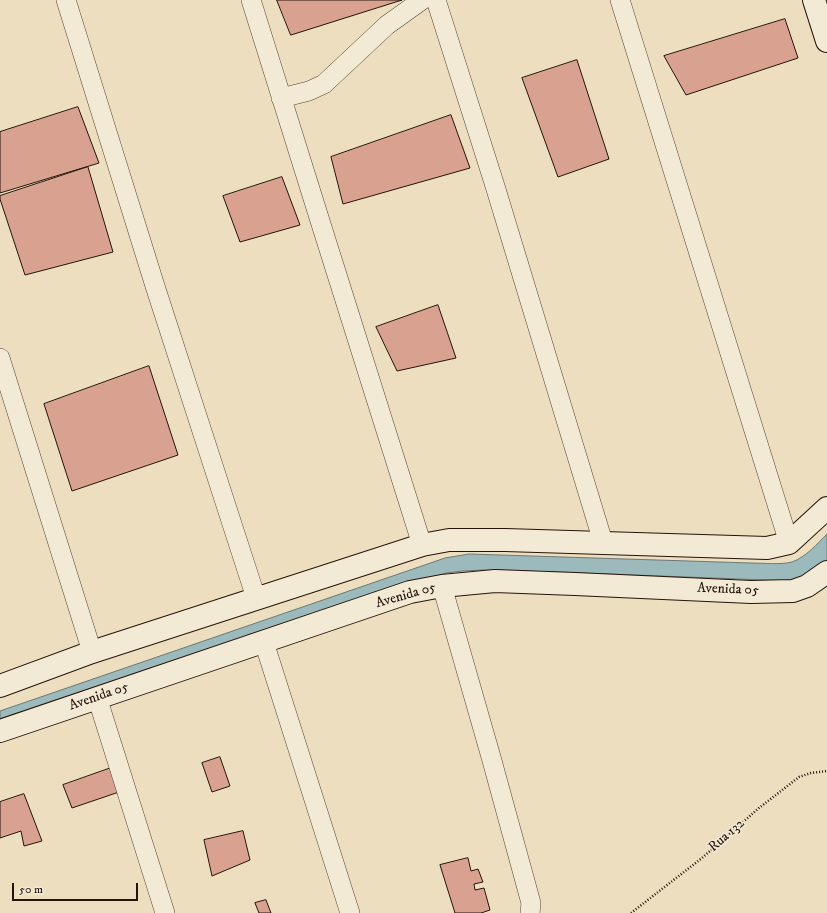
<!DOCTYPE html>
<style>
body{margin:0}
#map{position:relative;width:827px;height:913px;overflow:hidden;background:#ecdebe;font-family:"IM FELL DW Pica",serif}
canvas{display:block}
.scale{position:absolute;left:12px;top:883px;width:126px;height:18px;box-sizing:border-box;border:2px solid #25140a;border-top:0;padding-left:5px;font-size:12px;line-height:14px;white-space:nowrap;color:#25140a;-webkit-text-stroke:3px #f3ead5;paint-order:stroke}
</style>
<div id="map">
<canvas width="827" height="913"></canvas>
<div class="scale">50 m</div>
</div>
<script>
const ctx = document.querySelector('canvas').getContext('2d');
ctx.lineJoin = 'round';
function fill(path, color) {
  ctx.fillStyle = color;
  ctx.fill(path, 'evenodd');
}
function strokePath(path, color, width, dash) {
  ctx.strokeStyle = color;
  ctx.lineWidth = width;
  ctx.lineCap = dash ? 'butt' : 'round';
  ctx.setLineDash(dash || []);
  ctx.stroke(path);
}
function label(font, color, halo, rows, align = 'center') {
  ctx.font = font + ' "IM FELL DW Pica",serif';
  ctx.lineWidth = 3;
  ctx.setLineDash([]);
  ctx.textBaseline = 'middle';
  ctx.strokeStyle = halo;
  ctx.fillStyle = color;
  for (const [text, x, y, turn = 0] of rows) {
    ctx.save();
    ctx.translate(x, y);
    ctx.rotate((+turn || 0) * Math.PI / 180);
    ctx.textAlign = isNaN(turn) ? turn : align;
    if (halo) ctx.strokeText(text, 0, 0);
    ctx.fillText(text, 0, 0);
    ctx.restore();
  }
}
const water = new Path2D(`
 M827,534V561L809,577L791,581L557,572L482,570L463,571L446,573L136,678L0,726V711L445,558L469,554L751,563C764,563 780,565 792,562C806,557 817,544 827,534Z`);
fill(water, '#9cbabb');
strokePath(water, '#6c7874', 1);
const building = new Path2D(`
 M277,0H402L291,35Z
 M785,19L798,58L686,95L664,56Z
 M577,60L609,159L558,177L522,78Z
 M78,107L99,163L0,193V132Z
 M451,115L470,168L343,204L331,157Z
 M88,167L113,252L25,275L0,199V196Z
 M282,177L300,225L240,242L223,196Z
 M438,305L456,358L397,371L376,327Z
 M149,366L178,455L72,491L44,404Z
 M220,757L230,786L212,792L202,763Z
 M111,768L119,792L72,808L63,785Z
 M24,794L42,841L24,846L21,831L0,838V802Z
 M243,831L250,860L212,876L204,840Z
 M468,858L471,871L478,869L483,882L474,884L475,890L484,888L490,910L481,913H455L440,865Z
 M266,900L271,913H259L255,903Z`);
fill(building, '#d9a190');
strokePath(building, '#25140a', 1);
const street = new Path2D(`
 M66,0L155,286L256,598
 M251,0L321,224L422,545
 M436,0L495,186L603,542
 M620,0L789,543
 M281,98L309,91L324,84L387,25L422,0
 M0,358L92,652
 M442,586L491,757L531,903L530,913
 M264,642L350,913
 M97,697L165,913`);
const secondary = new Path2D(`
 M814,0L827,41
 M0,686L92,652L422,545L449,540H505L767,548L789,543L827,508
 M0,731L410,592L442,586L495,581L575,584L751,592L793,591L807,586L827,572`);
strokePath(street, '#574637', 20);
strokePath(secondary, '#25140a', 24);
strokePath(new Path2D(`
 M631,913L702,858L759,808L799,777L811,773L827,771`), '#25140a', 2.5, [1, 2]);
strokePath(street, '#f3ead5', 19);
strokePath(secondary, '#f3ead5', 22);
label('14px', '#25140a', '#f3ead5', [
 ["Avenida 05",728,590,2],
 ["Avenida 05",406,596,-16],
 ["Avenida 05",99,697,-19],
 ["Rua 132",727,836,-41]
]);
</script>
